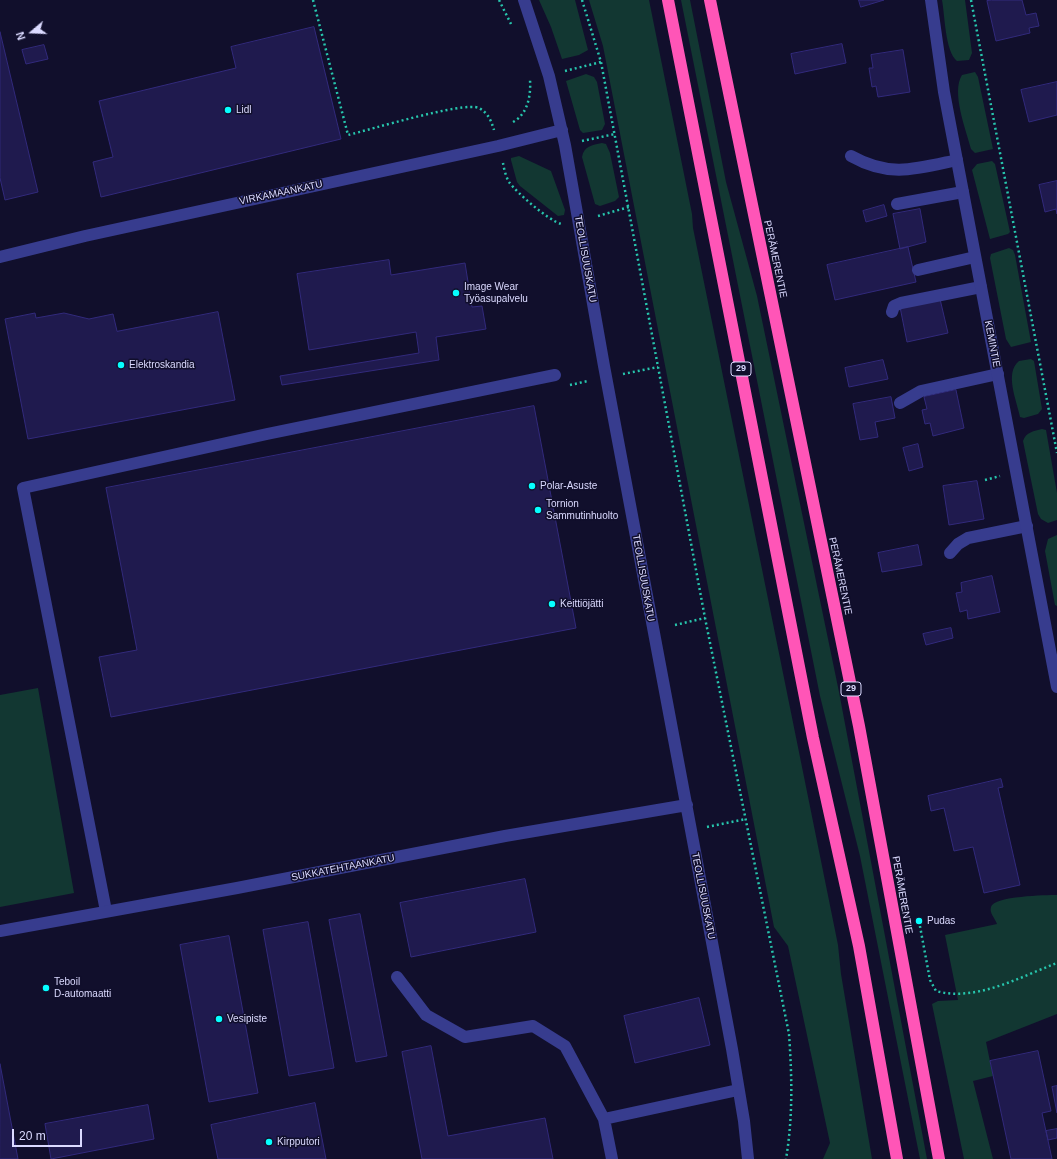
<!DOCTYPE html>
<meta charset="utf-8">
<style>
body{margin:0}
#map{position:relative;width:1057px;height:1159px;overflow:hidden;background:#110f2c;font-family:Arial,sans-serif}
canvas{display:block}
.north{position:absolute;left:12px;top:12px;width:40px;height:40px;-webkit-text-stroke:3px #110f2c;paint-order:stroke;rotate:251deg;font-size:11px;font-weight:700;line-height:16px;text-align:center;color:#dbdaff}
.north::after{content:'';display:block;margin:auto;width:14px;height:18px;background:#dbdaff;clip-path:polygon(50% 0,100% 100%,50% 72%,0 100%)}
.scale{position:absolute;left:12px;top:1129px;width:70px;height:18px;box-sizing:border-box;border:2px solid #dbdaff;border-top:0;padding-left:5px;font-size:12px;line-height:14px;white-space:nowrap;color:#dbdaff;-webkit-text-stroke:3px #110f2c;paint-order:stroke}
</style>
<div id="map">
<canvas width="1057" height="1159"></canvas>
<div class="north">N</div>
<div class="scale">20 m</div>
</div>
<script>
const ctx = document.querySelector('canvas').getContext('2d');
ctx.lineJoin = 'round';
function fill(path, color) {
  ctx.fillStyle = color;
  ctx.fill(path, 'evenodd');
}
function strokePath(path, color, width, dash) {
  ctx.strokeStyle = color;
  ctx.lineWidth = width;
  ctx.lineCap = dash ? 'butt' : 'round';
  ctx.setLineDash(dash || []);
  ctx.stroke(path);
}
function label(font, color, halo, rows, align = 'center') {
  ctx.font = font + ' Arial,sans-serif';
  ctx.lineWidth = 3;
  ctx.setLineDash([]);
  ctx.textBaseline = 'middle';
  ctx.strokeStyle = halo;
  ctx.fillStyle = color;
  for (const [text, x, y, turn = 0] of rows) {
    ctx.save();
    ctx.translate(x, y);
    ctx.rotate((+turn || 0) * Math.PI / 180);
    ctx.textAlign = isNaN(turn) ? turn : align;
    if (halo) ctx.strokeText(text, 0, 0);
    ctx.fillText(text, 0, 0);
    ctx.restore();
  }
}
fill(new Path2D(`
 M539,0H575L588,50L579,55L562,59L551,27Z
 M589,0H649L692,214L693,228L838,945L841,974L872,1159H823L830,1143L788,946L774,927L603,46Z
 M681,0H690L726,182L757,296L839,692L927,1159H920L860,856L820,696Z
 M942,0H965L972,53L969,60L957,61C945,51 945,16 942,0Z
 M975,72L978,77L993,149L975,153L971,149C966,130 951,92 962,75Z
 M586,74L594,77L597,82L605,124L602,130L583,133L580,130L566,81Z
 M602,143L606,144L610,153L619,197L615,201L600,206L595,204L582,157C584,146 592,145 602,143Z
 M519,156L551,171L565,210L564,215L558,216L520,186L517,182L511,160V158Z
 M992,161L995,164L1010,232L1008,234L990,239L972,170L977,164Z
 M1009,248L1013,250L1015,255L1031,342L1011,347L1006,339L990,258L991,254Z
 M1031,359L1034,361L1042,409L1038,414L1024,418L1020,417C1017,401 1004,373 1019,361Z
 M1042,429L1046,430L1057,493V520L1048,523L1041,519L1038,514L1023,441C1026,432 1034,431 1042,429Z
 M1057,535V606L1055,605L1045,551L1048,539Z
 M38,688L74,893L0,907V695Z
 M1057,895V1014L986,1042L993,1076L973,1081L993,1159H964L932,1004L938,1001L958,1000L945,935L997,924C995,918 989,913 991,907C994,896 1046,895 1057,895Z`), '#123732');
const building = new Path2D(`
 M859,0H884L861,7Z
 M992,0H1022L1026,15L1036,13L1039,26L1029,28L1030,33L996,41L987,1Z
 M314,27L341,139L101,197L93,162L113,157L99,101L236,68L231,47Z
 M0,32L38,192L5,200L0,178Z
 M842,44L846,63L795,74L791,54Z
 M44,45L48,59L26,64L22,50Z
 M903,50L910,92L878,97L876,86L872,87L869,68H873L871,55Z
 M1057,82V115L1029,122L1021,90Z
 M1057,181V214L1056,209L1045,212L1039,185Z
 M884,205L887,216L866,222L863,211Z
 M920,209L926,242L900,249L893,214Z
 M908,247L916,282L835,300L827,265Z
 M389,260L391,275L465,263L472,307L482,306L486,329L436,337L439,360L282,385L280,376L419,353L416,332L309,350L297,274Z
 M940,299L948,333L907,342L900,307Z
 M218,312L235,400L28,439L5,319L35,313L36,318L64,313L89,319L113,314L117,331Z
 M883,360L888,379L849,387L845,368Z
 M956,390L964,428L933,436L930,423L925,424L922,410L927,409L924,397Z
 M891,397L895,418L875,422L878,437L860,440L853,404Z
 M534,406L576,628L111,717L99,657L137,650L106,488Z
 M918,444L923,467L909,471L903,448Z
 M977,481L984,519L949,525L943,486Z
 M918,545L922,565L882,572L878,553Z
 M992,576L1000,612L968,619L967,610L960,612L956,593L962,592L961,583Z
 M951,628L953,638L926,645L923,634Z
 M1001,779L1003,787L998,788L1020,885L984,893L973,847L954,851L944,808L931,811L928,796Z
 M525,879L536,932L411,957L400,903Z
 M360,914L387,1056L356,1062L329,920Z
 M308,922L334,1068L289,1076L263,930Z
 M229,936L258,1093L209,1102L180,945Z
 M699,998L710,1045L635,1063L624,1016Z
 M431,1046L448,1136L545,1118L553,1159H422L402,1052Z
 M1038,1051L1051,1111L1042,1113L1052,1159H1011L990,1061Z
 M0,1064L18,1159H0Z
 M1057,1086V1113L1052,1087Z
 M315,1103L326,1159H218L211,1125Z
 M148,1105L154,1139L51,1159L45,1124Z
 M1057,1129V1138L1048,1140L1046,1131Z`);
fill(building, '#1f1a4e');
strokePath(building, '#322a7c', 1);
strokePath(new Path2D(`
 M313,0L348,135C369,130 464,101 479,108C488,113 491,120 494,130
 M499,0L511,24
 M582,0L601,62L705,618L789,1034C792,1077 793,1117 786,1159
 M971,0L1057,453
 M565,71L601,62
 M513,122C528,114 531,95 530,80
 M582,141L615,134
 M503,163C504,169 506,177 509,182C517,193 548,220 561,224
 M598,216L629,207
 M623,374L658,367
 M570,385L588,381
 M985,480L1000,476
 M675,625L705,618
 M707,827L746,819
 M919,921L930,980L936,991C976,1002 1020,977 1057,963`), '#27c6ad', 2.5, [2, 3]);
strokePath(new Path2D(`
 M851,156C890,178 916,169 957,160
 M897,204L963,192
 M918,270L975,257
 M892,312L894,306L901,303L981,287
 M900,403L921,391L998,374
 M950,553L958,544L968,538L1027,526
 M106,911L23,488L267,434L555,375
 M397,977L426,1015L465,1037L533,1026L565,1046L604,1119
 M612,1159L604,1119L738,1090`), '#373c8e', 12);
strokePath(new Path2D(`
 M524,0L549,76L565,145L604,366L732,1049L744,1121L748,1159
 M931,0L944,92L1057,687
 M0,257L85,236L498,146L562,130
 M0,931L237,888L505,836L687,805`), '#373c8e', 12);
strokePath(new Path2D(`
 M668,0L813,738L859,946L897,1159
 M710,0L859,726L939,1159`), '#ff55b7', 12);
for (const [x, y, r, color] of [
 [228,110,4,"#06feff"],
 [456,293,4,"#06feff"],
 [121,365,4,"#06feff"],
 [532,486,4,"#06feff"],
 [538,510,4,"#06feff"],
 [552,604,4,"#06feff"],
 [919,921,4,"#06feff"],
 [46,988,4,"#06feff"],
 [219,1019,4,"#06feff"],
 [269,1142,4,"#06feff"]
]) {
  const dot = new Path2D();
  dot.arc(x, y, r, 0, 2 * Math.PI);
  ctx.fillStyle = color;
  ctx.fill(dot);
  strokePath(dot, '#110f2c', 1.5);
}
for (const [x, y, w] of [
 [741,369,20],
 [851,689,20]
]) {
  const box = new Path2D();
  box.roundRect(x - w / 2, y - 7, w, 14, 3);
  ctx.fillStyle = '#110f2c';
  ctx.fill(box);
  strokePath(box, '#dbdaff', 1);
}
label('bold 9px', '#dbdaff', null, [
 ["29",741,369],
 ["29",851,689]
]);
label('10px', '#dbdaff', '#110f2c', [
 ["Lidl",236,110],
 ["Image Wear",464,287],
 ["Työasupalvelu",464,299],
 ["Elektroskandia",129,365],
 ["Polar-Asuste",540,486],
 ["Tornion",546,504],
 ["Sammutinhuolto",546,516],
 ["Keittiöjätti",560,604],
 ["Pudas",927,921],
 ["Teboil",54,982],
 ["D-automaatti",54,994],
 ["Vesipiste",227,1019],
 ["Kirpputori",277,1142]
], 'left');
label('10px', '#dbdaff', '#110f2c', [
 ["VIRKAMAANKATU",281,193,-12],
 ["TEOLLISUUSKATU",585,259,80],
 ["PERÄMERENTIE",775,259,78],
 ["KEMINTIE",992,344,79],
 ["PERÄMERENTIE",840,576,78],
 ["TEOLLISUUSKATU",643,578,80],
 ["SUKKATEHTAANKATU",343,868,-11],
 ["PERÄMERENTIE",902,895,80],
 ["TEOLLISUUSKATU",703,896,79]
]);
</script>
